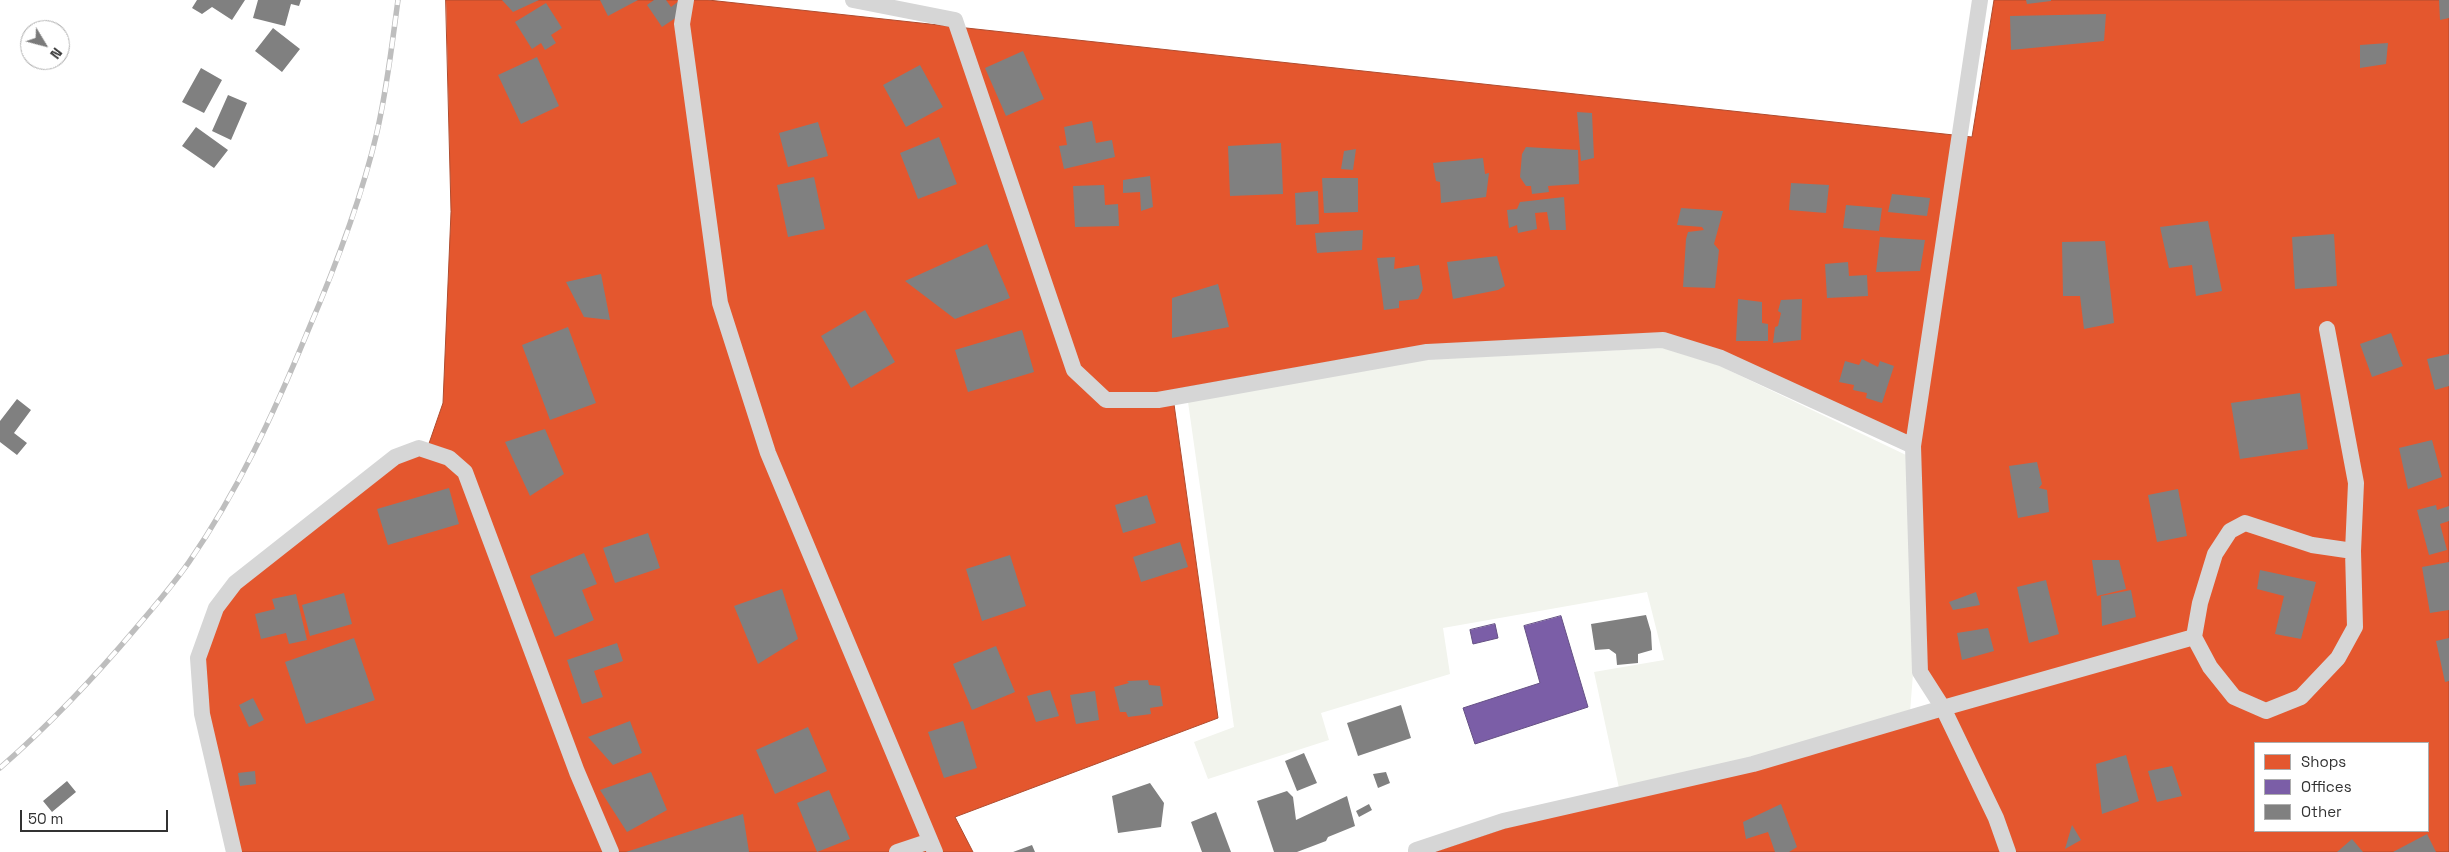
<!DOCTYPE html>
<style>
body{margin:0}
#map{position:relative;width:2449px;height:852px;overflow:hidden;background:#fff;font-family:"Space Grotesk",sans-serif}
canvas{display:block}
.legend{position:absolute;left:2254px;top:742px;width:175px;height:90px;box-sizing:border-box;background:#fff;border:1px solid #adadad;margin:0;padding:6px 9px;list-style:none;font-size:15px;color:#323232}
.legend li{display:flex;align-items:center;gap:10px;height:25px}
.legend b{width:25px;border:1px solid #adadad}
.north{position:absolute;left:20px;top:20px;width:50px;height:50px;box-sizing:border-box;background:#fff;border:1px solid #adadad;border-radius:50%;rotate:127deg;font-size:14px;font-weight:700;line-height:20px;text-align:center;color:#323232}
.north::after{content:'';display:block;margin:auto;width:18px;height:22px;background:#7a7a7a;clip-path:polygon(50% 0,100% 100%,50% 72%,0 100%)}
.scale{position:absolute;left:20px;top:810px;width:148px;height:22px;box-sizing:border-box;border:2px solid #323232;border-top:0;padding-left:6px;font-size:15px;line-height:18px;white-space:nowrap;color:#323232;-webkit-text-stroke:4px #fff;paint-order:stroke}
</style>
<div id="map">
<canvas width="2449" height="852"></canvas>
<ul class="legend">
<li><b style="height:14px;background:#e4572e"></b>Shops</li>
<li><b style="height:14px;background:#7b5ea7"></b>Offices</li>
<li><b style="height:14px;background:#808080"></b>Other</li>
</ul>
<div class="north">N</div>
<div class="scale">50 m</div>
</div>
<script>
const ctx = document.querySelector('canvas').getContext('2d');
ctx.lineJoin = 'round';
function fill(path, color) {
  ctx.fillStyle = color;
  ctx.fill(path, 'evenodd');
}
function strokePath(path, color, width, dash) {
  ctx.strokeStyle = color;
  ctx.lineWidth = width;
  ctx.lineCap = dash ? 'butt' : 'round';
  ctx.setLineDash(dash || []);
  ctx.stroke(path);
}
fill(new Path2D(`
 M1663,348L1718,365L1906,455L1913,674L1910,712L1751,757L1619,788L1594,672L1664,660L1647,592L1443,628L1450,674L1321,713L1329,740L1208,779L1194,742L1234,727L1188,402L1428,359Z`), '#f2f4ed');
const shops = new Path2D(`
 M446,0H708L1972,137L1994,0H2449V852H1433L1505,828L1939,717L1927,670L1920,446L1665,333L1426,345L1172,390L1218,718L955,817L973,852H238L206,713L202,659L220,611L238,586L398,460L425,455L443,403L451,212ZM2255,743H2428V831H2255Z`);
fill(shops, '#e4572e');
strokePath(shops, '#af4c2f', 1);
const offices = new Path2D(`
 M1561,616L1588,707L1475,744L1463,708L1540,683L1524,626Z
 M1495,624L1498,638L1473,644L1470,630Z`);
fill(offices, '#7b5ea7');
strokePath(offices, '#655184', 1);
fill(new Path2D(`
 M197,0H245L232,20L212,7L202,14L192,8Z
 M258,0H301L299,6L291,4L285,26L253,18Z
 M502,0H539L513,12Z
 M600,0H638L608,16Z
 M654,0H666L671,7L679,1L686,11L662,27L647,5Z
 M2026,0H2051V1L2027,4Z
 M2439,0H2449V18L2440,20Z
 M546,3L562,28L551,35L556,43L545,50L541,43L532,49L515,22Z
 M2106,14L2104,41L2011,50L2010,16Z
 M273,28L300,49L282,72L255,51Z
 M2388,43L2386,64L2360,68V45Z
 M1023,51L1044,99L1006,116L985,68Z
 M537,57L559,106L521,124L498,75Z
 M920,65L943,107L906,127L883,85Z
 M201,68L222,80L204,113L182,102Z
 M228,95L247,103L231,140L212,131Z
 M1577,112L1592,113L1594,158L1581,161Z
 M1092,121L1096,143L1112,140L1115,157L1064,169L1059,146L1067,145L1064,127Z
 M818,122L828,156L788,167L779,133Z
 M196,127L228,150L214,168L182,146Z
 M939,137L957,184L918,199L900,153Z
 M1281,143L1283,194L1230,196L1228,146Z
 M1526,147L1578,150L1579,184L1548,186L1549,192L1532,194L1531,186H1526L1520,177L1522,154Z
 M1356,149L1353,170L1341,169L1344,151Z
 M1483,158L1485,174L1489,173L1486,197L1441,203L1440,182L1436,181L1433,163Z
 M1150,176L1153,207L1141,211L1140,192L1123,193V180Z
 M814,177L825,229L788,237L777,185Z
 M1322,178H1358V212L1324,213Z
 M1791,183L1829,185L1826,213L1789,210Z
 M1104,185L1105,205L1118,204L1119,226L1075,227L1073,186Z
 M1318,191L1319,224L1296,225L1295,193Z
 M1892,194L1930,198L1927,216L1888,212Z
 M1564,197L1566,230H1550L1547,212L1535,213L1537,229L1518,233L1517,225L1509,228L1507,210L1517,209L1520,202Z
 M1846,205L1882,208L1879,231L1843,228Z
 M1681,208L1723,211L1714,244L1719,250L1715,288L1683,287L1686,239L1688,232L1704,230L1702,227L1677,225Z
 M2208,221L2222,291L2196,296L2192,265L2169,268L2160,227Z
 M1363,230L1362,250L1317,253L1315,233Z
 M2334,234L2337,286L2295,289L2292,237Z
 M1880,237L1925,240L1920,271L1876,272Z
 M2105,241L2114,323L2084,329L2080,296H2063L2062,242Z
 M987,244L1010,298L955,319L905,281Z
 M1497,256L1505,286L1498,290L1453,299L1447,262Z
 M1395,257L1394,269L1419,265L1423,289L1418,299L1399,301V308L1384,310L1377,258Z
 M1848,262L1849,276L1867,275L1868,296L1827,298L1825,264Z
 M601,274L610,320L584,317L566,282Z
 M1218,284L1229,327L1172,338V298Z
 M1738,299L1762,302V323L1768,324V341H1736Z
 M1802,299L1801,340L1773,343L1775,327L1778,326L1781,313L1778,311L1781,300Z
 M865,310L895,362L851,388L821,336Z
 M568,327L596,403L550,420L522,345Z
 M1022,330L1034,372L968,392L955,350Z
 M2391,333L2403,366L2372,377L2360,344Z
 M2449,354V386L2435,390L2427,359Z
 M1862,359L1878,367L1880,361L1894,366L1882,403L1866,398L1867,393L1853,390L1854,385L1839,382L1845,361L1859,365Z
 M2300,393L2308,449L2240,459L2231,403Z
 M17,399L31,410L14,433L27,443L17,455L0,442V421Z
 M545,429L564,474L530,496L505,442Z
 M2432,440L2442,477L2408,489L2399,448Z
 M2037,462L2042,484L2039,488L2047,490L2049,512L2018,518L2009,466Z
 M449,488L459,524L388,545L377,509Z
 M2178,489L2187,536L2157,542L2148,495Z
 M1147,495L1156,523L1123,533L1115,505Z
 M2436,505L2437,510L2449,506V521L2440,524L2447,550L2429,555L2417,510Z
 M648,533L660,568L615,583L603,548Z
 M1180,542L1188,567L1141,582L1133,557Z
 M584,553L597,584L582,590L594,620L555,637L530,576Z
 M1010,555L1026,606L982,621L966,569Z
 M2092,560H2119L2126,589L2097,596Z
 M2449,562V610L2430,613L2422,567Z
 M2260,570L2316,582L2301,639L2275,634L2284,596L2257,589Z
 M2046,580L2059,634L2029,643L2017,587Z
 M782,589L798,639L758,664L734,606Z
 M2131,590L2136,617L2102,626L2101,596Z
 M1976,592L1980,605L1953,610L1949,602Z
 M344,593L352,624L310,636L302,605Z
 M296,594L307,640L289,644L286,633L261,639L255,614L275,609L272,599Z
 M1646,615L1651,632L1652,650L1638,654V663L1617,665L1616,654L1609,649L1595,650L1591,624Z
 M1988,628L1994,651L1962,660L1957,633Z
 M354,638L375,700L306,724L285,662Z
 M2449,638V681L2445,682L2436,641Z
 M617,643L623,661L594,671L603,697L582,704L567,660Z
 M996,646L1015,692L972,710L953,664Z
 M1148,680L1149,685L1160,686L1163,706L1150,708L1151,714L1128,717L1126,712H1120L1114,687L1129,683L1127,681Z
 M1050,690L1059,716L1036,722L1027,696Z
 M1095,691L1099,720L1076,724L1070,695Z
 M253,698L264,720L249,727L239,705Z
 M1401,705L1411,738L1358,756L1347,723Z
 M630,721L642,753L613,765L588,737Z
 M963,721L977,768L944,778L928,732Z
 M808,727L827,771L775,794L756,750Z
 M1304,753L1317,783L1297,791L1285,761Z
 M2126,755L2139,801L2102,814L2096,764Z
 M2172,766L2182,796L2157,802L2148,771Z
 M255,771L256,784L240,786L238,773Z
 M651,772L667,810L627,832L600,790Z
 M1386,772L1390,783L1378,788L1373,774Z
 M67,781L76,792L52,812L43,801Z
 M1150,783L1164,803L1161,827L1118,833L1112,796Z
 M829,790L850,839L817,852L797,803Z
 M1287,791L1293,797L1296,820L1347,796L1355,826L1328,837L1326,841L1297,852H1274L1257,801Z
 M1369,804L1372,810L1359,817L1356,811Z
 M1781,804L1797,847L1789,852H1775L1768,832L1746,839L1743,822Z
 M1216,812L1231,852H1202L1191,822Z
 M743,814L749,852H626Z
 M2072,825L2081,840L2065,849Z
 M2427,834L2436,852H2393Z
 M2352,839L2363,852H2337Z
 M1032,845L1035,852H1013Z`), '#808080');
strokePath(new Path2D(`
 M686,0L682,24L720,303L768,453L935,852
 M853,0L955,20L1074,370L1106,400H1158L1427,352L1663,340L1721,358L1913,446
 M1980,0L1913,446L1920,672L1943,708L2194,637
 M2327,329L2356,483L2353,551L2355,627L2338,658L2301,697L2266,711L2234,697L2210,667L2194,637L2200,603L2215,554L2230,531L2245,523L2312,545L2353,551
 M234,852L202,714L198,658L216,608L235,583L395,457L419,448L449,458L465,472L577,772L611,852
 M897,852L930,841
 M1416,852V850L1503,821L1753,764L1943,708L1996,818L2008,852`), '#d6d6d6', 16);
const rail = new Path2D(`
 M0,768C49,725 94,678 136,628C154,607 173,585 189,562C238,491 274,413 307,333C335,268 361,201 377,132C387,89 392,44 398,0`);
strokePath(rail, '#bebebe', 5.5);
strokePath(rail, '#fff', 4, [11]);
</script>
